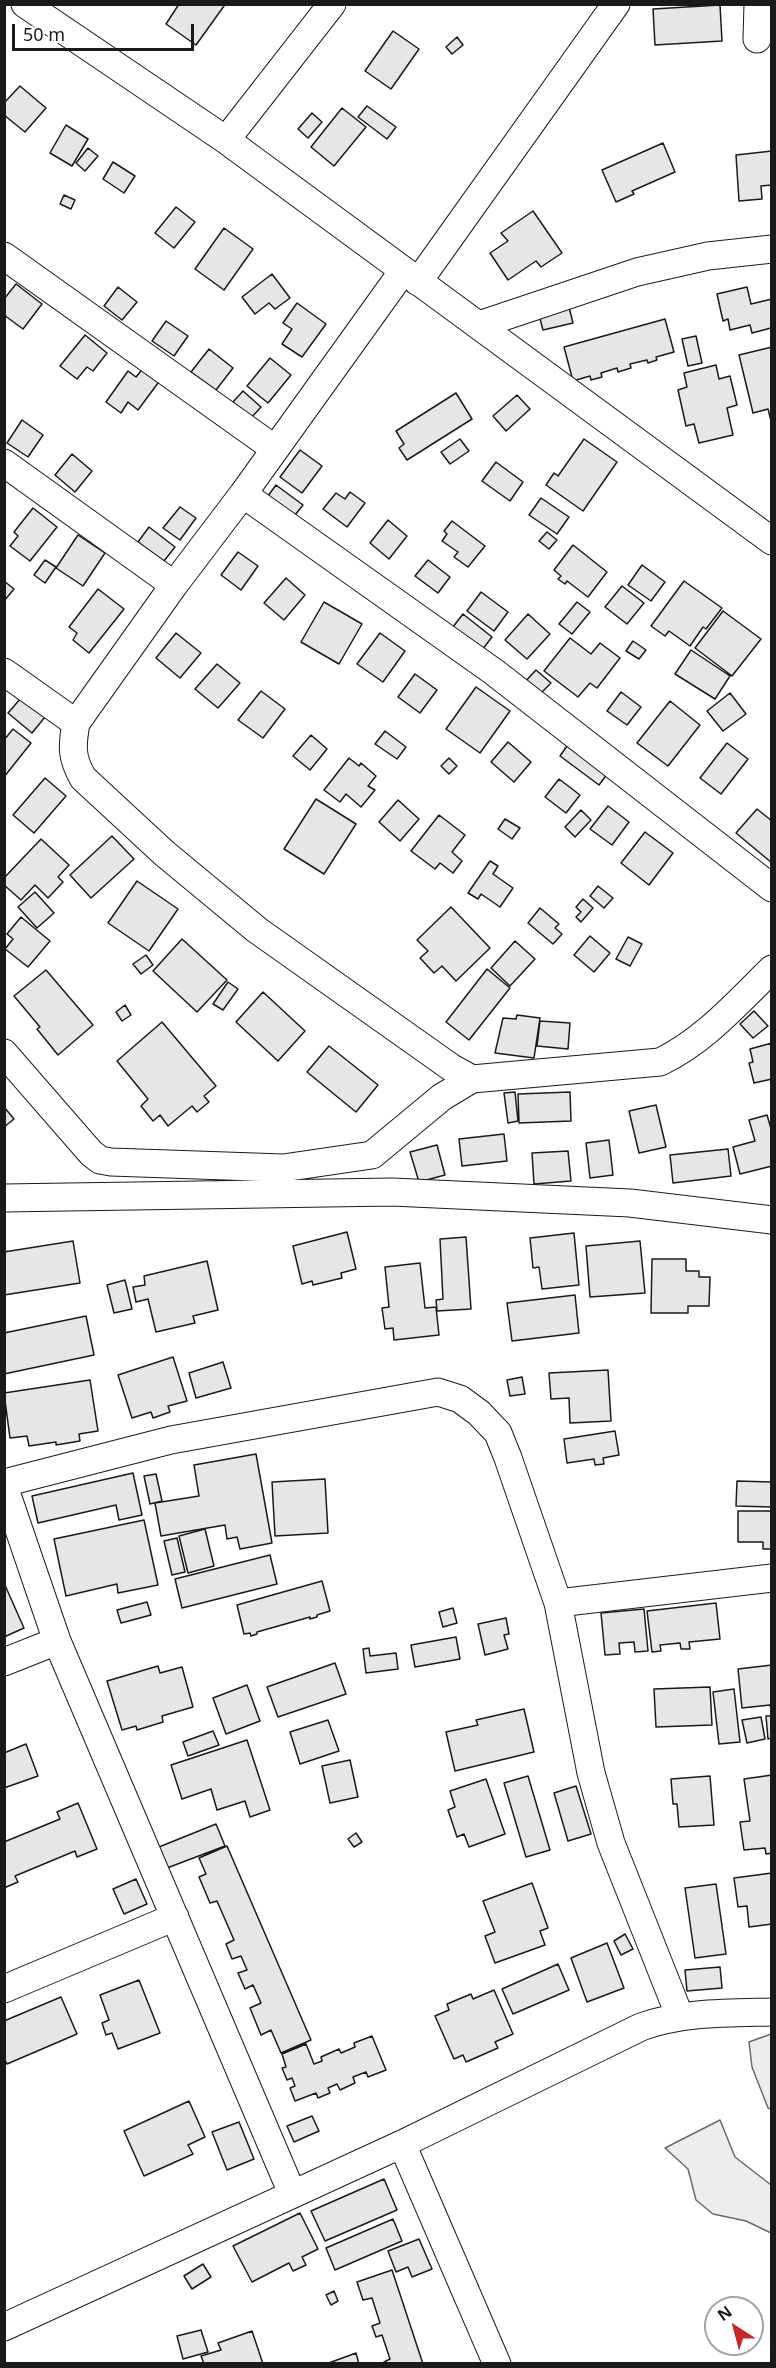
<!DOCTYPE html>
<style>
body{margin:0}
#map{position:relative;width:776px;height:2368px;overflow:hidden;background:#fff;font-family:"Noto Sans",sans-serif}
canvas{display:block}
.frame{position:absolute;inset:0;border:6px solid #1a1a1a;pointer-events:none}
.north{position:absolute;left:704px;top:2296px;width:60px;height:60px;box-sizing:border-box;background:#fff;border:2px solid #a3a3a3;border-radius:50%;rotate:324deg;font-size:16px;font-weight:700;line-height:24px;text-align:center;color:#1a1a1a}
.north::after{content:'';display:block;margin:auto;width:21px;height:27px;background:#c62828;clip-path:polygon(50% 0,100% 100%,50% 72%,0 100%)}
.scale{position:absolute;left:12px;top:24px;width:182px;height:27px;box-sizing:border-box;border:3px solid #1a1a1a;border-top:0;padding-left:8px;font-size:18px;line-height:21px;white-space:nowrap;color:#1a1a1a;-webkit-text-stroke:4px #fff;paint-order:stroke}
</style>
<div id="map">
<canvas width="776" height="2368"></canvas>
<div class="frame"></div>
<div class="north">N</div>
<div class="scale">50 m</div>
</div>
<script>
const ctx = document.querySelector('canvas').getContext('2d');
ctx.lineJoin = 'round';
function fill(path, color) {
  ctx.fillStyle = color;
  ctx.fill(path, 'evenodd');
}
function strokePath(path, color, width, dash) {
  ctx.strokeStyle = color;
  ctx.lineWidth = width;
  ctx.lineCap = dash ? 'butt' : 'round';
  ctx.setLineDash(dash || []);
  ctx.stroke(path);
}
const built = new Path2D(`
 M771,2034H772L771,2109L768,2108L752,2067L749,2042Z
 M720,2120L735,2157L771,2185V2233L746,2221L713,2214L696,2200L688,2169L665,2148Z`);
fill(built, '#ededed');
strokePath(built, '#6a6a6a', 1.5);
const building = new Path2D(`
 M179,4H221L224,6L196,45L166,24Z
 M720,5L722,41L655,45L653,9Z
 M393,31L419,49L391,89L365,71Z
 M457,37L463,45L452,54L446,47Z
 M20,86L46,108L25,132L4,115V103Z
 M367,106L396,127L387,139L358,117Z
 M342,108L366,127L334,166L311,147Z
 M312,113L322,122L308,138L298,129Z
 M66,125L88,139L72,166L50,153Z
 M663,143L675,172L632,191L634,194L616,202L602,170Z
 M88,148L98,156L85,171L76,163Z
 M772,151V185L761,186L762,199L739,201L736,155Z
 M113,162L135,176L124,193L103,179Z
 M64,195L75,200L71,209L60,204Z
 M176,207L195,222L174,248L155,233Z
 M533,211L562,253L541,267L536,261L508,280L490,253L508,241L501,233Z
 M224,228L253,249L224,290L195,269Z
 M272,274L290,298L275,309L269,303L255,314L242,297Z
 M16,284L42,304L23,329L4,315V299Z
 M118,287L137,302L122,320L104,306Z
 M747,287L751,304L772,299V331L771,328L752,333L750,325L730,330L728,319L723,321L717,294Z
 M297,303L326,324L302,357L282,344L292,329L283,323Z
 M569,307L573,323L543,330L539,315Z
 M665,319L674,352L656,357L657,360L648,363L647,360L630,364L631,368L618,372L617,368L601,373L602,377L591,380L590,376L573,381L564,347Z
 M166,321L188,336L174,356L152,341Z
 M85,335L107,353L93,371L87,367L77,379L60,366Z
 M696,336L702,363L688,366L682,339Z
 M772,347V421H771L768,409L753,413L739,355Z
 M209,349L233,368L216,390L191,372Z
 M270,358L291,375L268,403L247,386Z
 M716,365L719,379L730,376L737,405L727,408L733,435L699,443L694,424L686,426L678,390L687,387L684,373Z
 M145,366L161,379L138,410L128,402L121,413L106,402L128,371L136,377Z
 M243,391L261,407L251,418L233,402Z
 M456,393L472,419L407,460L399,448L404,444L396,431Z
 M517,395L530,409L506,431L493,416Z
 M22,420L43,435L28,457L7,443Z
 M460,439L469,451L450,464L441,452Z
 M584,439L617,462L583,511L546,485L554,473L558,476Z
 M300,450L322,466L302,493L280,477Z
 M72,454L92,471L75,492L55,475Z
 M496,462L523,482L510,501L482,481Z
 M276,485L303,505L291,520L265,500Z
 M350,492L365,503L347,527L323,509L336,493L345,499Z
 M541,498L569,517L557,534L529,515Z
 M180,507L196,518L180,540L163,528Z
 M33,508L57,527L30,561L10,546L18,536L14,532Z
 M388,520L407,536L389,559L370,543Z
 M452,521L485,546L468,567L454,557L458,552L442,541L447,534L444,531Z
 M149,527L175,547L164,561L138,542Z
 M547,532L557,540L549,549L539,541Z
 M78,535L105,553L83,586L56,568Z
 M573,545L607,572L588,597L567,581L565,584L558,579L561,576L554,570Z
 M238,552L258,566L241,590L221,575Z
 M45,560L56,567L45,583L34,575Z
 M428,560L450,577L438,593L415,576Z
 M642,565L665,582L651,601L628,585Z
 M286,578L305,595L284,620L264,603Z
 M4,581L14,589L4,601Z
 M684,581L722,608L706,629L703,627L690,646L669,631L665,636L651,626Z
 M622,586L644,603L627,624L605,607Z
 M98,589L124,609L89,653L73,640L77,633L69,627Z
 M481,592L508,612L494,631L467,611Z
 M324,602L362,624L339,664L301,642Z
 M577,602L590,612L572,634L559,624Z
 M723,611L761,639L732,676L695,648Z
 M463,614L492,637L479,654L449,632Z
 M528,614L550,634L527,659L505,640Z
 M176,633L201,653L180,678L156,658Z
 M380,633L405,651L383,682L357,664Z
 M570,638L591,654L600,643L620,658L597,688L590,683L578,697L544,671Z
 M633,641L646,650L639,659L626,651Z
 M691,650L730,676L715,699L675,674Z
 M217,664L240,683L218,708L195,689Z
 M536,670L551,683L537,697L523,684Z
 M415,674L437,690L420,713L398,697Z
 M476,687L510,711L480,753L446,729Z
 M261,691L285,709L263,738L238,720Z
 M621,692L641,707L627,725L607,711Z
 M730,693L746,714L723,731L707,711Z
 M21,698L45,717L32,733L8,713Z
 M670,701L700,725L668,766L637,743Z
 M13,729L31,743L4,777V740Z
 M385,731L406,747L397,759L375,744Z
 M311,735L327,749L310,770L293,756Z
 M508,742L531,762L514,782L491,762Z
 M569,743L608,773L599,785L560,756Z
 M727,743L748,759L721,794L700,778Z
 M349,758L359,766L361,763L376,776L368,786L375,790L361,807L346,794L340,802L324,790Z
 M449,758L457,766L449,774L441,766Z
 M45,778L66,796L34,833L13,815Z
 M559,779L580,795L566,813L545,797Z
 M316,799L356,824L324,874L284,849Z
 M398,800L419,819L400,841L379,822Z
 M608,806L629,822L612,845L590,829Z
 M757,809L772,821V863L736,833Z
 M581,810L591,820L575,837L565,827Z
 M439,815L465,835L452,852L462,861L453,873L440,863L435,869L411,851Z
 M505,819L520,828L512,839L498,829Z
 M645,832L673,853L649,885L621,863Z
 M112,836L134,859L91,898L70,875Z
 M41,839L69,865L58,877L63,882L48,898L35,885L21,900L4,885V878Z
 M490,861L498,866L493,874L513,888L500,907L481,894L478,899L468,893Z
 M137,881L178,909L149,951L108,923Z
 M598,886L613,898L604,908L590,896Z
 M35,892L54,913L37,928L18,907Z
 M583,899L593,908L581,922L576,917L581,912L576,907Z
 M451,907L490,948L456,981L442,966L434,973L420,958L428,951L417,940Z
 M540,908L559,924L555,928L562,934L553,944L528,923Z
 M21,917L50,941L28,967L5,949L13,939L7,934Z
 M590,936L610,953L594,972L574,955Z
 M628,937L642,944L630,966L616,959Z
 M182,939L227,980L197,1012L153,971Z
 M515,941L535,959L510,986L491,968Z
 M146,955L153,965L141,974L133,964Z
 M487,969L510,988L469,1040L446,1022Z
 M46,970L93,1025L58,1055L37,1029L40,1027L14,996Z
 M228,982L238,989L223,1010L213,1004Z
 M263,992L305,1031L278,1061L236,1022Z
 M125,1005L131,1015L122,1021L116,1012Z
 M754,1011L768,1026L753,1038L740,1024Z
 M517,1015L540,1018L534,1058L495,1053L503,1018L516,1019Z
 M540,1021L570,1023L568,1049L537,1046Z
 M162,1022L216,1086L204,1096L209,1102L197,1112L192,1106L168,1126L160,1115L153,1121L141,1106L148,1099L117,1061Z
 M772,1043V1079L754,1083L749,1063L753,1062L750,1049Z
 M329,1046L378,1085L356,1112L307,1072Z
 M515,1092L518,1121L508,1123L504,1093Z
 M570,1092L571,1121L519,1123L518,1094Z
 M656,1105L666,1147L639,1153L629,1111Z
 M4,1107L14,1119L4,1127Z
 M767,1115L772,1132V1166L740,1174L733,1147L755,1141L749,1120Z
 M504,1134L507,1161L462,1166L459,1139Z
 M609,1140L613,1175L590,1178L586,1143Z
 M437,1145L445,1175L419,1182L410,1152Z
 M728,1149L731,1176L673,1183L670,1155Z
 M568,1151L571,1181L534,1184L532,1153Z
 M347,1232L356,1269L341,1273L342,1278L313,1285L312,1281L302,1284L293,1246Z
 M574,1233L579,1285L542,1289L539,1267L533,1268L530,1238Z
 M466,1237L471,1309L437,1311L436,1300L443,1299L440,1239Z
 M73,1241L80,1283L4,1295V1252Z
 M640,1241L645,1293L590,1297L586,1246Z
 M652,1259H686V1271H699V1277H710L709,1306H688V1313H651Z
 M207,1261L218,1310L193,1316L195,1323L156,1332L148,1299L136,1302L133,1287L145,1285L144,1276Z
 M420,1263L425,1308L436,1307L439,1335L394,1340L393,1328L385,1329L382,1308L389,1307L385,1267Z
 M125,1280L132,1309L114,1313L107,1285Z
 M575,1295L579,1333L512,1341L507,1303Z
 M86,1316L94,1355L4,1374V1333Z
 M173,1357L187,1401L168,1406L170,1412L153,1418L151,1412L132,1418L118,1375Z
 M223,1362L231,1388L196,1398L189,1373Z
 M608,1370L611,1421L570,1423L569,1398L551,1399L549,1373Z
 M522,1377L525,1394L510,1396L507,1380Z
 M90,1380L98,1431L79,1434L80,1441L56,1445V1442L29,1446L27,1436L10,1438L4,1393Z
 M615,1431L619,1455L603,1458L604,1464L595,1465L594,1459L567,1463L564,1439Z
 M256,1454L272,1543L240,1549L237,1537L227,1539L225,1525L161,1536L155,1503L199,1496L194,1465Z
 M133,1473L142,1515L119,1520L116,1505L38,1523L32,1496Z
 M156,1474L162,1501L150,1504L144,1476Z
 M325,1479L328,1533L275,1536L272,1482Z
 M737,1481L772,1482V1507L736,1506Z
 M738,1511H772V1549H763V1542H738Z
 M144,1520L158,1585L118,1593L117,1584L66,1596L54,1539Z
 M205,1529L214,1566L188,1573L179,1536Z
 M177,1538L185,1572L172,1575L164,1541Z
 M270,1555L277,1584L182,1608L175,1579Z
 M322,1581L330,1611L317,1615V1617L310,1619V1617L257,1632V1634L251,1636L250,1633L244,1634L237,1605Z
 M4,1583L24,1628L4,1637Z
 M147,1602L151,1615L121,1623L117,1610Z
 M716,1603L720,1639L689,1642L690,1649H681L680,1643L660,1645L661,1651L652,1652L647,1611Z
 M453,1608L457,1623L443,1627L439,1612Z
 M644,1609L648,1651L635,1652L634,1642L619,1643L620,1654L605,1655L601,1613Z
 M506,1618L509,1634L504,1635L508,1649L485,1655L478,1624Z
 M456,1637L460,1659L415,1667L411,1645Z
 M369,1648L370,1656L396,1653L398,1669L366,1673L363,1649Z
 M335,1663L346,1694L278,1717L267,1687Z
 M772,1665V1713L770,1705L742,1708L738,1669Z
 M158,1666L160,1673L182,1667L193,1707L162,1716L163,1722L137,1730L136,1726L122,1730L107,1681Z
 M247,1685L260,1721L226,1734L213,1698Z
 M710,1687L712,1725L656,1727L654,1689Z
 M734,1689L740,1742L719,1744L713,1692Z
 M524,1709L534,1752L455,1771L446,1732L478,1725L476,1720Z
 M766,1716H772V1738L768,1739Z
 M761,1717L765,1739L747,1743L742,1720Z
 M328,1720L339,1751L300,1764L290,1732Z
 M213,1731L219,1745L188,1756L183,1742Z
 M247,1740L270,1810L250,1817L245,1801L217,1810L211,1789L182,1799L171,1765Z
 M26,1744L38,1776L4,1788V1753Z
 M350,1760L358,1797L330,1803L322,1766Z
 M772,1775V1853L766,1854L765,1848L744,1850L740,1822L750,1821L744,1779Z
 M528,1776L550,1850L526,1857L504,1783Z
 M710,1776L714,1825L679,1827L677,1804H673L671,1779Z
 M486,1779L505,1834L469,1847L464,1834L457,1837L448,1810L455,1807L450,1791Z
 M576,1786L591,1834L568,1841L554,1793Z
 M78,1803L97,1849L77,1857L75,1851L15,1876L18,1882L4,1888V1842L60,1819L57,1812Z
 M216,1824L225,1846L167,1868L159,1847Z
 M356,1833L362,1842L354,1847L348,1839Z
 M227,1846L311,2040L281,2053L271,2030L261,2035L250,2008L261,2003L253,1985L245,1989L238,1973L247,1970L241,1956L232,1959L226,1944L234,1940L217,1901L210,1903L199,1877L206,1874L199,1858Z
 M772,1873V1924L749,1927L747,1906L738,1907L734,1878Z
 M136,1879L147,1904L124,1914L113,1889Z
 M532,1883L548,1928L540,1931L545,1945L495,1963L485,1936L495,1932L483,1901Z
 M716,1884L726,1954L695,1958L685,1888Z
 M625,1934L633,1949L621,1955L614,1941Z
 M607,1943L624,1988L587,2002L571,1958Z
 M558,1964L569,1990L513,2014L502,1989Z
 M720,1967L722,1988L687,1991L685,1970Z
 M139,1980L160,2033L118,2049L112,2033L106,2035L102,2023L109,2020L100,1995Z
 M494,1990L513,2034L495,2042L498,2048L466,2062L463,2055L454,2059L435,2016L449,2010L447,2004L471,1994L473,1999Z
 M61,1997L77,2034L7,2064L4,2058V2021Z
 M372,2036L386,2070L368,2077L366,2072L353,2077L355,2083L340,2090L337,2084L328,2088L330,2093L318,2098L316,2093L295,2101L290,2088L295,2086L292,2078L287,2080L282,2068L286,2067L282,2054L306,2044L314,2064L322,2061L321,2057L339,2049L341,2053L355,2047L354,2043Z
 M189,2101L205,2137L188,2145L193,2154L144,2176L124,2131Z
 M312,2116L319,2131L294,2142L287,2126Z
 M239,2122L254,2159L227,2170L212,2132Z
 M384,2179L397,2210L325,2241L311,2211Z
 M300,2213L318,2249L302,2257L306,2265L293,2271L289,2263L252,2282L233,2246Z
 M393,2219L402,2241L335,2270L326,2248Z
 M419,2239L432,2269L412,2277L408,2267L396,2272L388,2251Z
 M203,2264L211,2277L192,2289L184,2276Z
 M392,2270L423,2364H384V2362L390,2359L382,2335L376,2337L372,2326L380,2323L372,2298L363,2300L357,2282Z
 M334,2291L338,2301L331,2305L326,2295Z
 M201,2330L208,2352L183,2359L177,2336Z
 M252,2331L263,2364H204L201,2356L221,2350L218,2343Z
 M356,2353L359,2364H326Z`);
fill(building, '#e6e6e6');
strokePath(building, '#1a1a1a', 1.5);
const minor = new Path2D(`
 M25,4L226,140L772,541
 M757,39L758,4
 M226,140L332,4
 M4,256L275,449
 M403,271L243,494L494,672L772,888
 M418,282L616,4
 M479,325L637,272L708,256L772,249
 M4,463L174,585
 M243,494L174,585L76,723C72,746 71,757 83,778L164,853L257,930L452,1068L472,1079
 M4,672L76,723
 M4,1053L91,1153L100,1160L111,1162L283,1168L372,1155L442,1097L472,1079L660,1062C704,1041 737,1003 772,969
 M4,1198L392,1192L630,1203L772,1220
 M4,1483L171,1440L438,1392L460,1399L479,1413L498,1433L508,1458L558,1603L591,1773L611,1843L680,2017
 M4,1486L57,1641L292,2193
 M558,1603L772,1578
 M4,1662L57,1641
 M4,1989L175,1917
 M402,2144L497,2364
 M4,2327L402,2144L641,2027C682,2012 727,2013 772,2012`);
strokePath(minor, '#1a1a1a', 29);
strokePath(minor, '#fff', 27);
</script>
